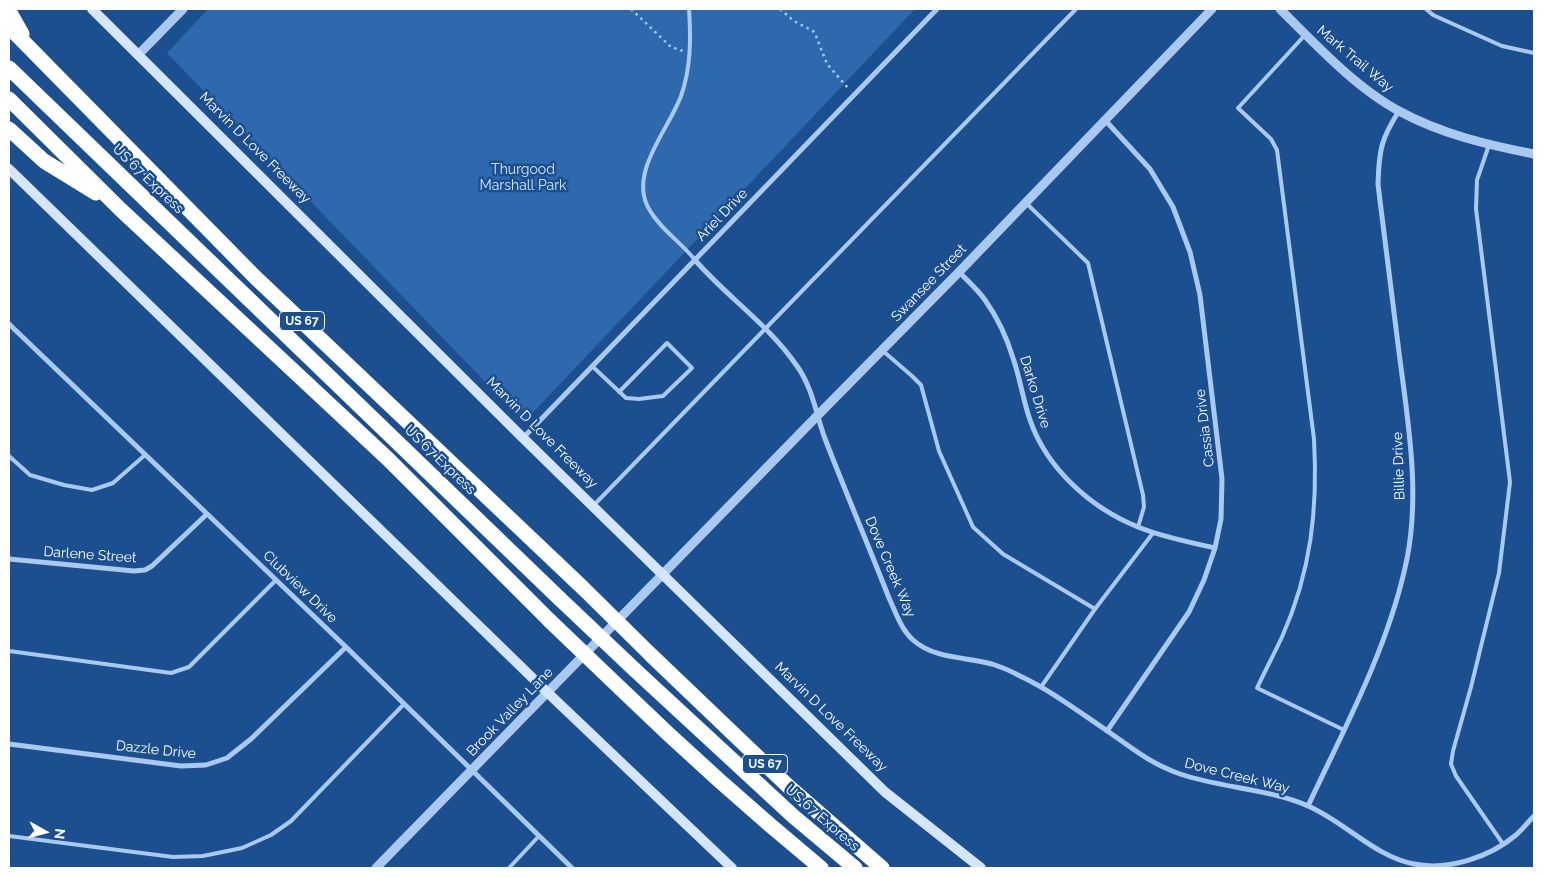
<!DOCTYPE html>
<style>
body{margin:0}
#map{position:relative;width:1543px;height:877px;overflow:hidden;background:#1b4f8f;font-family:Raleway,sans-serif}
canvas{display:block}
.frame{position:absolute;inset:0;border:10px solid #fff;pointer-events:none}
.north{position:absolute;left:20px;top:807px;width:50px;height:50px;-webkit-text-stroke:4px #1b4f8f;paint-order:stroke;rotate:97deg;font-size:14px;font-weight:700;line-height:20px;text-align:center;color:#fff}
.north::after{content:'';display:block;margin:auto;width:18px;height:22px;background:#fff;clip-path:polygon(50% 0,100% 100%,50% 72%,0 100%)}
</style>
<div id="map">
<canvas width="1543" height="877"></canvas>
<div class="frame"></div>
<div class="north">N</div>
</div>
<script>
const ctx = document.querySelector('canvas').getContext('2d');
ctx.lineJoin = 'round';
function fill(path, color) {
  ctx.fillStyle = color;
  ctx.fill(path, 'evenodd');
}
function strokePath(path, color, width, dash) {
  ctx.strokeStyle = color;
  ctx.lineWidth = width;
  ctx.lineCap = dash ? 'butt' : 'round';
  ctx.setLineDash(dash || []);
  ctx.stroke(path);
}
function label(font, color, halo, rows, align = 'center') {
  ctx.font = font + ' Raleway,sans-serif';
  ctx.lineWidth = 5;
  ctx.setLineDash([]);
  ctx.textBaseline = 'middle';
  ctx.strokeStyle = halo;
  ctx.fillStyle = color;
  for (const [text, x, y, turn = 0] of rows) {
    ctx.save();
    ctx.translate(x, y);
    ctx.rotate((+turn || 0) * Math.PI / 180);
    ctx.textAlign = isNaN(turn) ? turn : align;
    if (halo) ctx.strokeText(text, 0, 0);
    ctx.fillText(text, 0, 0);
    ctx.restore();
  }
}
fill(new Path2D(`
 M208,9H915L524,422L167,53Z`), '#2e69ad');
strokePath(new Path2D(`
 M631,9L671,47L683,51
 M780,9L794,21L813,31L816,36L827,64L848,88`), '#a9c9ee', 2.5, [2.5, 4]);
strokePath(new Path2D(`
 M689,9C691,38 691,68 681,96C669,129 628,173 649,209C660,229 681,242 695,260
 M1426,9L1433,15L1502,46L1534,53
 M1305,35L1238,108L1271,139L1277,150L1314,439C1318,509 1311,572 1282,637C1274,654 1265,671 1257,688L1344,730
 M1489,145L1477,180L1476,209L1510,482L1499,573L1471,687L1453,751L1451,764L1456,776L1503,844
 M1026,203L1088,263L1143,495L1144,507L1138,527
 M883,351L912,376L921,385L939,451L973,527L1003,554L1095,609
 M592,366L626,398L639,399L663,396L692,368L667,343L619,392
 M9,456L30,475L64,485L92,490L113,483L145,455
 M593,506L1076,9
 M9,651L171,673L189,667L276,580
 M1041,687L1095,609L1153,533
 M9,836L173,857L203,856L242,848L271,835L291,821L404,704
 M509,868L539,836`), '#a9c9ee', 4);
strokePath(new Path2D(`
 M1105,120L1150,169L1173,207L1190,252L1200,295L1222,479L1221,519L1215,548L1204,580L1189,612L1107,731
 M695,260C727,297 769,325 797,366C812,387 816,413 824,436C845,491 868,544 889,598C896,613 901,629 913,640C934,659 967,657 992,664C1001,667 1011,671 1020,676C1050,690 1078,711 1106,730C1132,748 1149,763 1180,774C1221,788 1270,789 1308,806C1345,822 1374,856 1414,864C1448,871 1490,857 1516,835C1523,829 1528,822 1534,816
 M959,272C968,281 978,290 985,300C997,317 1007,338 1013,358C1020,378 1023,400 1030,420C1047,469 1091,508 1138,527C1162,537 1189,542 1215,548
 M9,324L346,647L572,868
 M523,438L937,9
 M9,559L134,571L145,570L152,566L207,514
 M9,744L181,766L206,765L227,758L251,739L346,647
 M1308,806C1344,729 1386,652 1405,568C1421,500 1409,428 1400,360C1393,302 1385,243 1378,184C1379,150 1381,139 1399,111`), '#a9c9ee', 5);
strokePath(new Path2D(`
 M1280,9C1315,44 1356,88 1399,111C1441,134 1488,145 1534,154
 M138,55L183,9
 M376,868L818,415L959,272L1212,9`), '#a9c9ee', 9);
strokePath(new Path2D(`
 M92,9L523,438L885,792L981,868
 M9,169L548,693L732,868`), '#d6e6fa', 10);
strokePath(new Path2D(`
 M9,11L22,34
 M9,27L255,277L583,588
 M9,68L560,599
 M9,99L120,209L388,459L550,621
 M9,129L44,161L96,193
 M652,656L788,786L882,868
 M635,670L793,816L855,868
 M620,688C685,751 752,811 821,868`), '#fff', 15);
strokePath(new Path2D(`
 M583,588L652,656
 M560,599L635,670
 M550,621L620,688`), '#fff', 15);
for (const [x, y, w] of [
 [302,321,45],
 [765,764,45]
]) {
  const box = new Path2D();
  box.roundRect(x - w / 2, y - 9.5, w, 19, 4);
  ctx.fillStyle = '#1b4f8f';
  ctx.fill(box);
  strokePath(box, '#fff', 1);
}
label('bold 12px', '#fff', null, [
 ["US 67",302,321],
 ["US 67",765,764]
]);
label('14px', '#fff', '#1b4f8f', [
 ["Mark Trail Way",1355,59,40],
 ["Marvin D Love Freeway",255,148,45],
 ["US 67 Express",148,179,44],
 ["Ariel Drive",722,215,-46],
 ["Swansee Street",929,283,-46],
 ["Darko Drive",1035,392,73],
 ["Cassia Drive",1205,428,-97],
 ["Marvin D Love Freeway",542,433,45],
 ["US 67 Express",440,460,44],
 ["Billie Drive",1399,466,-92],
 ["Darlene Street",90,555,4],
 ["Dove Creek Way",890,567,67],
 ["Clubview Drive",300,587,44],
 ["Brook Valley Lane",510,712,-46],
 ["Marvin D Love Freeway",831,717,44],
 ["Dazzle Drive",156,750,6],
 ["Dove Creek Way",1237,776,14],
 ["US 67 Express",822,818,41]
]);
label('14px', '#cfe3fa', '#1b4f8f', [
 ["Thurgood",523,170],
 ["Marshall Park",523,186]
]);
</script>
